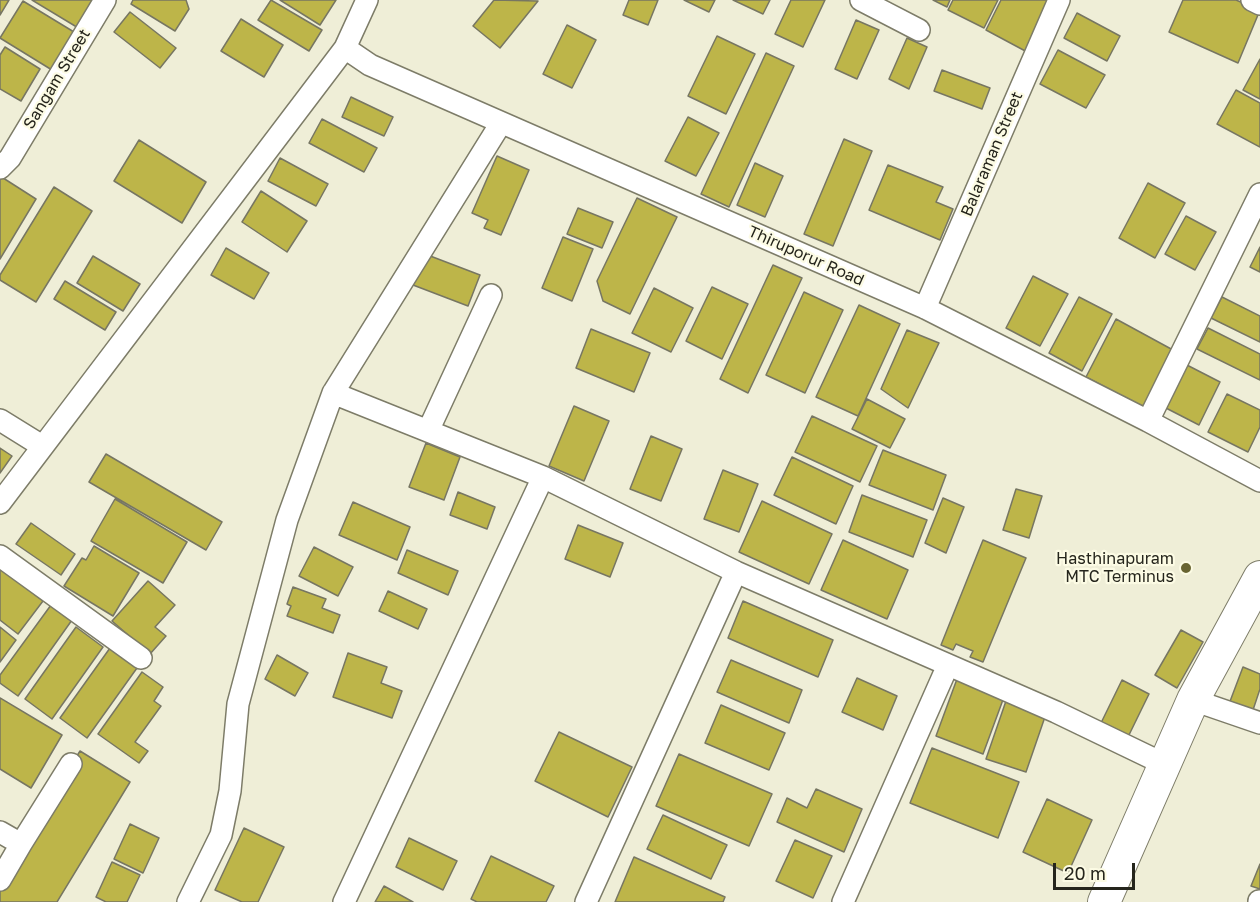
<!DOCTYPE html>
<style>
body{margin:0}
#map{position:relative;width:1260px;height:902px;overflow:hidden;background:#efeed7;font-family:"Golos Text",sans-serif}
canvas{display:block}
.scale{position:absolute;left:1053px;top:863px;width:82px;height:27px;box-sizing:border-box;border:3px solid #25251c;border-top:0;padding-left:8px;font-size:18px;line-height:21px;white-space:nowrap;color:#25251c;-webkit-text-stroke:4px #fcfbe4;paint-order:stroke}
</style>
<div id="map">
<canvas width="1260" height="902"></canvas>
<div class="scale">20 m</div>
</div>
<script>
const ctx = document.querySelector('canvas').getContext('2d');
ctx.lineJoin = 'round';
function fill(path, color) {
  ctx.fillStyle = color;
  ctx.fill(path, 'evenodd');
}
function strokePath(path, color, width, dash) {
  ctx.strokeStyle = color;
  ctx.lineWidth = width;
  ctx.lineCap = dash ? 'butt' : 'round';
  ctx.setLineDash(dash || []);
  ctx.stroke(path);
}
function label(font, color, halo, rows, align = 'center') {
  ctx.font = font + ' "Golos Text",sans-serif';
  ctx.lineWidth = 4.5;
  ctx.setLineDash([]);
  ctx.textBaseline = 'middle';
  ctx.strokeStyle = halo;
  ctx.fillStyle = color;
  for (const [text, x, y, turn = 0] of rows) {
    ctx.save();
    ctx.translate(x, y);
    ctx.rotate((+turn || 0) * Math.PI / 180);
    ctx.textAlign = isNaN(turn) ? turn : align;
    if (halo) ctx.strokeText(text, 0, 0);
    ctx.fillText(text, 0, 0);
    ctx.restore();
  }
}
const building = new Path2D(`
 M0,0H9L0,15Z
 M32,0H98L80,29Z
 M133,0H186L189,9L175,31L131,4Z
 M271,0L322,30L309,51L258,20Z
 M280,0H336L320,25Z
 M494,0L538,1L500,48L473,26Z
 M629,0H658L648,25L623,15Z
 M684,0H715L709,12Z
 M733,0H770L763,14Z
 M791,0H825L803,47L775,34Z
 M933,0H950L947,7Z
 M953,0H998L984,28L948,10Z
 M1001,0H1056L1029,53L986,30Z
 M1183,0H1236L1260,10L1238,63L1169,32Z
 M23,1L74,32L52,70L0,38Z
 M130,12L176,48L160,68L114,32Z
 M1077,13L1120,36L1107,61L1064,38Z
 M241,19L283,45L264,77L221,51Z
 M856,20L879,30L857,79L835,69Z
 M567,25L596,40L572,88L543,74Z
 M717,36L755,54L726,114L688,96Z
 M907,38L927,47L909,89L889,79Z
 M5,47L40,69L21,101L0,89V55Z
 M1058,50L1105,75L1086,108L1040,84Z
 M766,53L794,66L729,207L701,194Z
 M1260,59V99L1243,90Z
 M942,70L990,88L982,109L934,91Z
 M1236,90L1260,103V147L1217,124Z
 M351,97L393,117L384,136L342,117Z
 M688,117L719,133L696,176L665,161Z
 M322,119L377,148L364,172L309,143Z
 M844,139L872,151L833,246L804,234Z
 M139,140L206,182L182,223L114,181Z
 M497,156L529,170L501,235L484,228L488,220L472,213Z
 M280,158L328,184L316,206L268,181Z
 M755,163L783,176L765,217L737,205Z
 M888,165L943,187L936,202L953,209L940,240L869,210Z
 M0,176L36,199L0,259Z
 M1148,183L1185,203L1155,258L1119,238Z
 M54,187L92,211L36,302L0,280V275Z
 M261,191L307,221L287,252L242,222Z
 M637,198L677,217L630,314L603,301L597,281Z
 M578,208L613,222L602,248L567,234Z
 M1186,216L1216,232L1195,270L1165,254Z
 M563,237L593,249L572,301L542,288Z
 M1260,247V272L1250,267Z
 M226,248L269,273L254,299L211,275Z
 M425,254L480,275L468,306L413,285Z
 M93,256L140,284L123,311L77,283Z
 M773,265L802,278L748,393L720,379Z
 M1033,276L1068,294L1040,346L1006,328Z
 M65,281L116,312L105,330L54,299Z
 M712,287L748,304L722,359L686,341Z
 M654,288L693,308L671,352L632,333Z
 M804,292L843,310L805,393L766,375Z
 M1079,297L1112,314L1082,371L1049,353Z
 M1222,297L1260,316V342L1211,318Z
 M859,305L900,324L858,416L816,397Z
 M1116,319L1173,350L1143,407L1086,377Z
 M1208,328L1260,354V380L1197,349Z
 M591,329L650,353L634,392L576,368Z
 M907,330L939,343L908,408L881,389Z
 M1183,363L1220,382L1199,425L1162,406Z
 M1227,394L1260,410V427L1248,452L1208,432Z
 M867,399L905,419L890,448L852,429Z
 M574,406L609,421L584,481L549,466Z
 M812,416L877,446L860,482L795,452Z
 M651,436L682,449L661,501L630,489Z
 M426,443L460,457L444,500L409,487Z
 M0,448L12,456L0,473Z
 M883,450L946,475L933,510L869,485Z
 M106,454L222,522L206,550L89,482Z
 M792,457L853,486L836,524L774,495Z
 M723,470L758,484L739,532L704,519Z
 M1016,489L1042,496L1029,538L1003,530Z
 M458,492L495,507L487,529L450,515Z
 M862,495L927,520L913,557L849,532Z
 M943,498L964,507L946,553L925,543Z
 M115,499L187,542L163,583L91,541Z
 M762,501L832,534L809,584L739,552Z
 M353,502L410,527L397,560L339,535Z
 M31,523L75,554L61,575L16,544Z
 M578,525L623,543L610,577L565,559Z
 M843,540L908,570L887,619L821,590Z
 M983,540L1026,558L983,662L970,657L973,651L956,644L953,650L941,645Z
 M94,546L139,573L113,616L64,586L82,558L86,560Z
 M314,547L353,567L338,596L299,576Z
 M407,550L458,571L448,595L398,573Z
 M0,568L43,601L18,634L0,620Z
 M148,581L175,605L155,627L166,636L150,654L112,621Z
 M293,587L326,599L322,608L340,615L333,633L287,616L291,606L287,604Z
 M388,591L427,609L418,629L379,611Z
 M743,601L833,640L818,677L728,638Z
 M51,605L72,620L18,696L0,683V675Z
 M0,627L16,640L0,662Z
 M76,627L103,647L52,719L25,699Z
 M1181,630L1203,642L1177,688L1155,675Z
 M110,648L137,668L87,738L60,718Z
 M348,653L387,667L381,683L402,691L392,718L333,697Z
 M277,655L308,673L295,696L265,679Z
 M731,660L802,690L789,723L717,692Z
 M1243,667L1260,674V689L1252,713L1229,704Z
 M142,672L163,687L154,701L161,706L135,742L148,751L139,763L98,734Z
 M857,678L897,696L883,730L842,712Z
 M957,679L1004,697L983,754L936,736Z
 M1122,680L1149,694L1127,739L1100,725Z
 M0,698L62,735L31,788L0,769Z
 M1007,698L1047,711L1026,772L986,759Z
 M721,705L785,733L769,770L705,743Z
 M559,732L632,767L608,817L535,781Z
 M932,748L1019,782L998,838L910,803Z
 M80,751L130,782L57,902H0V882Z
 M679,754L772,794L749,846L656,806Z
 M816,789L862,809L844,852L777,822L787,798L807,808Z
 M1047,799L1092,820L1068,873L1023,852Z
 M663,815L727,845L711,879L647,849Z
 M130,824L159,838L143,873L114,859Z
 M244,828L284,847L258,902H242L215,890Z
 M409,838L457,861L443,890L396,867Z
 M795,840L832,856L813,898L776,881Z
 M491,856L554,886L546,902H477L471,899Z
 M634,857L725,897L723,902H615Z
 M112,862L140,875L127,902H106L96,897Z
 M1260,864V889L1251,886Z
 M384,886L413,902H375Z`);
fill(building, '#bdb549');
strokePath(building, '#777662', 1.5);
const street = new Path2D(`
 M861,0L919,30
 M1252,0L1260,4
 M345,48L370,65L925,308L1148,421L1260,481
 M0,168L10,158L105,0
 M925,308L1059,0
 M333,393L543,477L736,572L1056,712L1164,764
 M0,420L42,446
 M1148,421L1260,194
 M428,431L491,295
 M0,503L345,48L367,0
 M0,556L141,658
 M1193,700L1260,723
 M0,832L21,844L0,880
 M21,844L71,764
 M1259,901L1260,902
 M188,902L221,835L230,791L238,704L287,520L333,393L501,123
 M344,902L543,477
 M586,902L736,572
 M843,902L948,665`);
const secondary = new Path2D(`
 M1104,902L1193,700L1260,577`);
strokePath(street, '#7d7c68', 24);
strokePath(secondary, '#7d7c68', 34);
strokePath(street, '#fff', 21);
strokePath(secondary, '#fff', 32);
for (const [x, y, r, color] of [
 [1186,568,6,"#686431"]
]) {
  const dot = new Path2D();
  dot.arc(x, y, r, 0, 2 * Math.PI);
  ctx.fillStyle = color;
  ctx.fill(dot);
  strokePath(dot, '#fcfbe4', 2);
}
label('16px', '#25251c', '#fcfbe4', [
 ["Sangam Street",57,79,-59],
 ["Balaraman Street",992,154,-67],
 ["Thiruporur Road",806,256,24]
]);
label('16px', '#25251c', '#fcfbe4', [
 ["Hasthinapuram",1174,559],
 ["MTC Terminus",1174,577]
], 'right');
</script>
